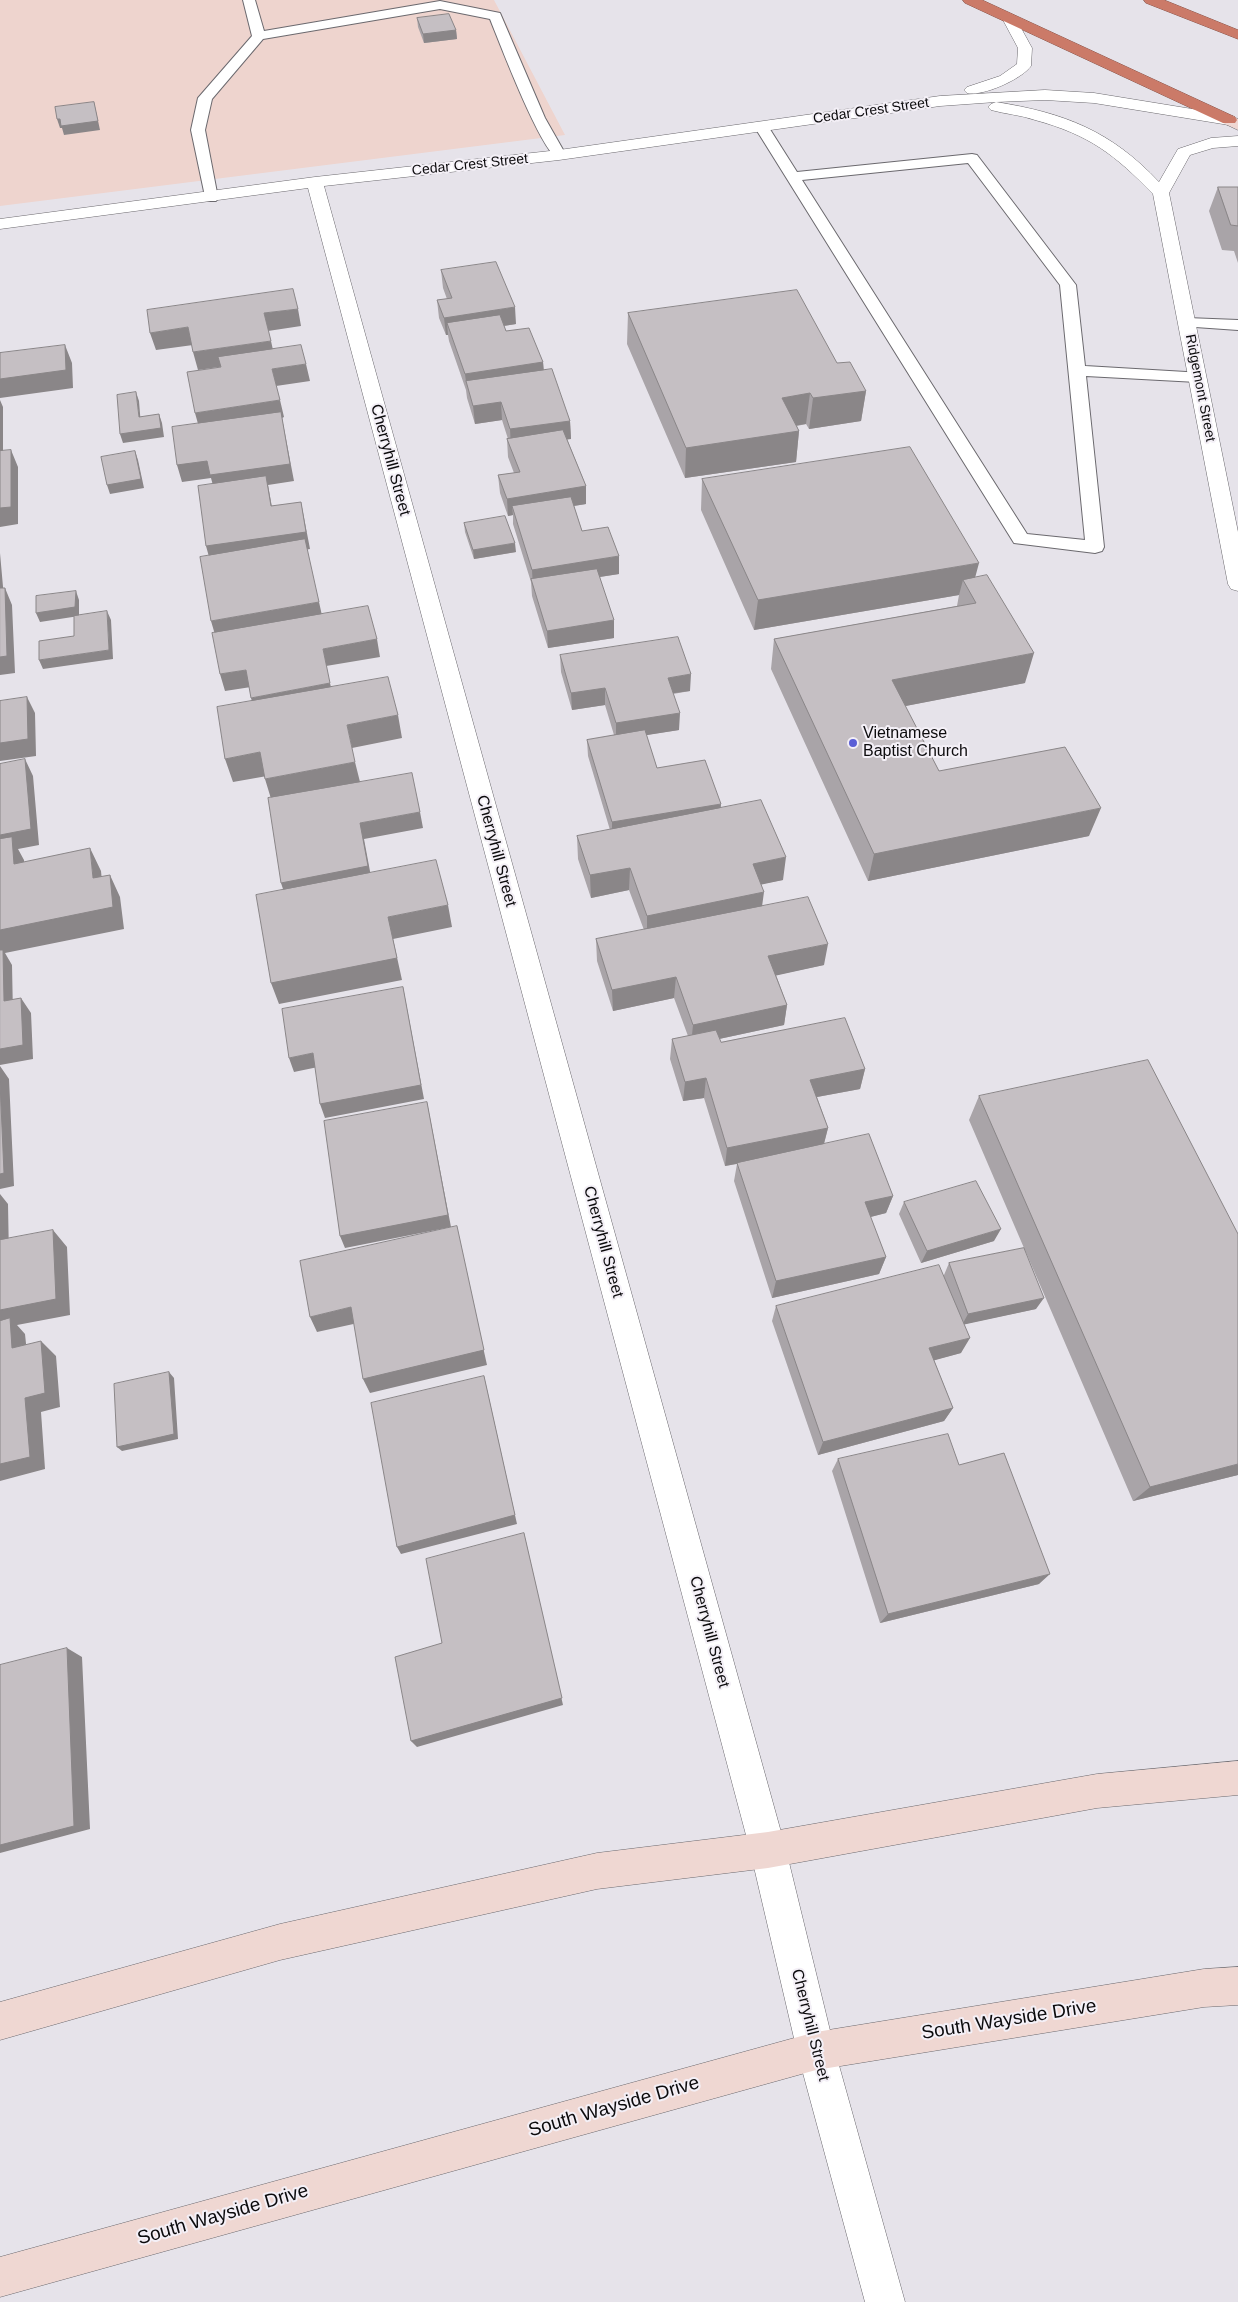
<!DOCTYPE html>
<style>
body{margin:0}
canvas{display:block;background:#e6e3ea}
</style>
<canvas width="1238" height="2302"></canvas>
<script>
const ctx = document.querySelector('canvas').getContext('2d');
ctx.lineJoin = 'round';
function fill(path, color) {
  ctx.fillStyle = color;
  ctx.fill(path, 'evenodd');
}
function strokePath(path, color, width, dash) {
  ctx.strokeStyle = color;
  ctx.lineWidth = width;
  ctx.lineCap = dash ? 'butt' : 'round';
  ctx.setLineDash(dash || []);
  ctx.stroke(path);
}
function label(font, color, halo, rows, align = 'center') {
  ctx.font = font + ' Arial,sans-serif';
  ctx.lineWidth = 4;
  ctx.setLineDash([]);
  ctx.textBaseline = 'middle';
  ctx.strokeStyle = halo;
  ctx.fillStyle = color;
  for (const [text, x, y, turn = 0] of rows) {
    ctx.save();
    ctx.translate(x, y);
    ctx.rotate((+turn || 0) * Math.PI / 180);
    ctx.textAlign = isNaN(turn) ? turn : align;
    if (halo) ctx.strokeText(text, 0, 0);
    ctx.fillText(text, 0, 0);
    ctx.restore();
  }
}
fill(new Path2D(`
 M0,0H494L565,135L0,206Z`), '#eed4ce');
const service = new Path2D(`
 M243,0H255L264,31L440,1L500,13L545,118L566,155L559,159C542,155 499,41 490,19L440,9L263,39L212,99L205,130L218,198L216,201H206L191,130L198,98L252,36Z
 M761,122L766,123L797,172L972,154L977,155L1076,285L1085,366L1203,373L1205,377L1203,381L1197,382L1086,376L1104,547L1102,551L1095,553L1014,543L754,126ZM968,163L1060,285L1085,540L1027,534L802,180Z
 M1187,318L1238,320V330L1181,326L1179,323L1181,320Z`);
const minor = new Path2D(`
 M1010,16L1015,17L1032,48L1031,66C1022,79 982,97 967,93L964,90L967,87L1000,76L1017,64L1018,48L1003,20Z
 M1045,90L1094,93L1229,115L1235,117L1237,120L1235,123L1229,125L1094,103L1045,100L996,102C1065,113 1111,131 1159,182L1178,149L1211,138L1238,136V146L1213,148L1190,155L1169,193L1238,532V591L1231,589L1228,584L1153,194C1115,155 1090,135 1035,120C1021,115 1005,114 991,110L988,107L991,104L996,102L940,106L559,160L324,186L786,1850L835,2051L905,2302H865L797,2051L750,1850L308,188L0,229V219L315,177L559,150L940,96Z`);
const secondary = new Path2D(`
 M1229,115L1238,119V130L1223,123L1221,120L1223,117Z
 M1238,1761V1795L1097,1808L768,1868L597,1889L280,1960L0,2040V2002L280,1924L597,1853L768,1832L1097,1774Z
 M1238,1967V2005L1204,2007L816,2070L0,2297V2257L816,2032L1204,1969Z`);
const motorway = new Path2D(`
 M963,0H982L1235,117L1237,120L1235,123H1223L965,3Z
 M1144,0H1164L1238,30V39L1146,3Z`);
strokePath(service, '#6b696e', 2);
strokePath(minor, '#6b696e', 1);
strokePath(secondary, '#6b696e', 1);
strokePath(motorway, '#885348', 1);
fill(service, '#fff');
fill(minor, '#fff');
fill(secondary, '#efd7d2');
fill(motorway, '#cb7a68');
fill(new Path2D(`
 M417,18L456,30L457,39L424,43L418,27Z
 M1218,187H1238V263L1234,251L1222,250L1209,211Z
 M441,270L516,324L504,326L506,331L543,362L544,370L570,421L571,439H567L586,486V504L574,506L582,531L619,574L600,577L614,638L548,648L532,596L531,582L513,524V515L508,516L500,493L498,475L514,473L508,457L507,439H508L502,420L475,424L467,398L466,390L449,341L448,335H446L439,318L437,300L447,299L443,288Z
 M628,313L837,363L866,391L861,421L809,429L806,424L797,426L799,431L796,462L685,478L627,344Z
 M702,479L975,578L1025,683L905,706L939,771L1089,836L868,881L771,669L774,639L957,606L959,595L754,630L701,510Z
 M464,523L516,552L474,559L465,532Z
 M560,655L690,691L673,694L679,730L646,735L657,768L721,808L783,880L761,884L762,906L824,965L776,975L787,1005L784,1025L719,1039L721,1042L865,1069L860,1089L817,1097L828,1128L824,1144L893,1196L886,1213L870,1217L886,1257L879,1274L772,1298L734,1181L737,1164L725,1166L704,1098L683,1101L670,1059L672,1039L688,1036L674,998L613,1011L597,961L596,939L644,930L629,890L591,898L578,859L577,836L610,830L588,756L587,740L614,735L605,705L572,710L561,672Z
 M979,1096L1238,1475L1133,1501L1025,1250L1036,1309L964,1324L961,1353L934,1360L953,1408L944,1421L818,1455L772,1321L776,1306L944,1275L949,1263L1024,1248L969,1120Z
 M904,1202L994,1241L921,1263L899,1214Z
 M838,1459L959,1465L1039,1584L880,1623L832,1471Z`), '#a9a4a8');
fill(new Path2D(`
 M456,30L457,39L424,43L423,34Z
 M94,102L100,130L64,135L62,128H60L57,119Z
 M515,307L516,324L451,334L447,323L448,335H446L444,318Z
 M298,309L301,326L268,331L264,313Z
 M188,327L193,345L156,350L150,333Z
 M271,341L275,359L198,370L193,352Z
 M65,345L72,363L73,388L0,398V379Z
 M543,362L544,380L466,382L465,374Z
 M306,364L310,381L276,386L272,369Z
 M866,391L861,421L809,429L813,398Z
 M136,392L139,401L141,426L139,417Z
 M810,393L806,424L779,428L782,398Z
 M0,400L3,407V459L0,460Z
 M280,400L284,417L282,418L294,481L268,485L275,524L215,493L211,478L182,482L177,465L200,431L195,413Z
 M501,402L502,420L475,424L473,406Z
 M159,414L162,423L164,437L123,443L120,434Z
 M570,421L571,439L511,447L510,429Z
 M799,431L796,462L685,478L686,448Z
 M11,450L18,467V524L0,527V508Z
 M135,451L138,460L144,488L110,494L107,485Z
 M586,486V504L515,515L512,506L513,515L508,516L507,499Z
 M301,502L310,549L211,564L206,546Z
 M515,543L516,552L474,559L473,550Z
 M0,553L4,598H0Z
 M619,556V574L533,587L532,570Z
 M979,563L971,593L963,580L959,595L754,630L758,600Z
 M5,588L12,605L15,673L0,675V657Z
 M76,591L79,600V616L40,622L36,613Z
 M319,602L323,620L216,638L211,621Z
 M107,611L111,620L113,659L43,669L39,660L109,650Z
 M614,620V638L548,648L547,631Z
 M377,639L380,657L326,666L323,649Z
 M1034,653L1025,683L885,710L892,680Z
 M246,670L251,687L225,691L220,674Z
 M691,674L690,691L667,694L668,678Z
 M330,683L334,700L256,714L251,698Z
 M605,688V705L572,710L571,693Z
 M27,697L35,713L36,756L0,761V743Z
 M680,713L679,730L616,740V723Z
 M398,715L402,738L352,748L347,725Z
 M260,752L267,776L233,782L225,759Z
 M25,759L33,776L39,845L18,849L24,860L26,886L0,852V835Z
 M355,762L361,786L272,802L265,779Z
 M721,804L720,820L612,838V822Z
 M1101,808L1089,836L868,881L874,854Z
 M420,812L423,828L364,839L372,882L286,898L281,883L360,823Z
 M90,848L101,871L104,901L93,878Z
 M786,857L783,880L750,887L753,864Z
 M630,868L629,890L591,898L590,875Z
 M110,875L120,897L124,929L5,953L12,965L13,1015L4,1001L0,954V930Z
 M764,892L761,914L647,938V916Z
 M448,905L452,927L393,939L402,980L279,1004L271,983L388,917Z
 M828,944L824,965L765,978L768,956Z
 M676,977L674,998L613,1011L612,990Z
 M403,987L424,1099L325,1118L320,1104Z
 M21,998L31,1013L33,1059L0,1065V1049Z
 M787,1005L784,1025L691,1045L693,1025Z
 M313,1053L318,1067L294,1072L289,1058Z
 M0,1066L9,1079L14,1186L0,1189Z
 M865,1069L860,1089L806,1099L810,1080Z
 M706,1078L704,1098L683,1101L685,1082Z
 M427,1102L451,1227L345,1248L340,1236Z
 M828,1128L823,1147L725,1166L727,1148Z
 M0,1194L8,1204L9,1258L0,1248Z
 M893,1196L886,1213L859,1220L865,1202Z
 M1001,1229L994,1241L921,1263L927,1251Z
 M53,1230L67,1247L70,1315L17,1325L25,1334L28,1363L12,1348L0,1329V1310Z
 M460,1243L487,1365L370,1393L363,1379Z
 M886,1257L879,1274L772,1298L776,1281Z
 M1044,1298L1036,1309L962,1325L968,1314Z
 M351,1307L358,1323L317,1332L310,1317Z
 M970,1338L961,1353L921,1364L929,1348Z
 M41,1341L56,1356L60,1407L41,1412L45,1469L0,1481V1464L25,1398Z
 M169,1372L174,1378L178,1439L122,1451L117,1447Z
 M484,1376L517,1524L401,1554L397,1547Z
 M953,1408L944,1421L818,1455L823,1442Z
 M1238,1464V1475L1133,1501L1150,1487Z
 M524,1533L563,1705L417,1747L411,1741Z
 M1050,1574L1039,1584L880,1623L888,1614Z
 M67,1648L82,1657L90,1829L0,1853V1845Z`), '#8a8688');
const building = new Path2D(`
 M449,14L456,30L423,34L417,18Z
 M94,102L98,121L61,126L60,119H57L55,107Z
 M1218,187H1238V226L1231,225Z
 M496,262L515,307L444,318L437,300L452,298L441,270Z
 M293,289L298,309L264,313L271,341L193,352L188,327L150,333L147,310Z
 M797,290L837,363L850,362L866,391L813,398L810,393L782,398L799,431L686,448L628,313Z
 M500,315L506,331L529,328L543,362L465,374L447,323Z
 M65,345L66,370L0,379V353Z
 M301,345L306,364L272,369L280,400L195,413L187,372L221,367L218,357Z
 M552,369L570,421L510,429L501,402L473,406L466,381Z
 M136,392L139,417L159,414L161,428L120,434L117,395Z
 M281,412L290,464L210,475L207,461L177,465L172,427Z
 M563,430L586,486L507,499L498,475L520,472L507,439Z
 M910,447L979,563L758,600L702,479Z
 M11,450V507L0,508V451Z
 M135,451L141,479L107,485L101,457Z
 M266,476L271,506L301,502L306,532L206,546L198,486Z
 M571,497L582,531L608,527L619,556L532,570L512,506Z
 M505,516L515,543L473,550L464,523Z
 M305,539L319,602L211,621L200,557Z
 M597,569L614,620L547,631L531,579Z
 M987,575L1034,653L892,680L939,771L1065,747L1101,808L874,854L774,639L976,603L963,580Z
 M0,588H5L7,656L0,657Z
 M76,591L75,607L36,613V596Z
 M368,606L377,639L323,649L330,683L251,698L246,670L220,674L212,633Z
 M107,611L109,650L39,660V641L74,636V616Z
 M678,637L691,674L668,678L680,713L616,723L605,688L571,693L560,655Z
 M388,677L398,715L347,725L355,762L265,779L260,752L225,759L217,707Z
 M27,697L28,739L0,743V701Z
 M645,730L657,768L705,760L721,804L612,822L587,740Z
 M25,759L31,829L0,835V764Z
 M412,773L420,812L360,823L368,866L281,883L268,798Z
 M761,800L786,857L753,864L764,892L647,916L630,868L590,875L577,836Z
 M12,837L14,864L90,848L93,878L110,875L113,907L0,930V839Z
 M436,860L448,905L388,917L397,958L271,983L256,895Z
 M808,897L828,944L768,956L787,1005L693,1025L676,977L612,990L596,939Z
 M0,950H3L4,1001L21,998L23,1045L0,1049Z
 M403,987L421,1085L320,1104L313,1053L289,1058L282,1009Z
 M845,1018L865,1069L810,1080L828,1128L727,1148L706,1078L685,1082L672,1039L716,1030L721,1042Z
 M1148,1060L1238,1234V1464L1150,1487L979,1096Z
 M0,1082L4,1173L0,1174Z
 M427,1102L448,1215L340,1236L324,1121Z
 M869,1134L893,1196L865,1202L886,1257L776,1281L737,1163Z
 M976,1181L1001,1229L927,1251L904,1202Z
 M457,1226L484,1350L363,1379L351,1307L310,1317L300,1261Z
 M53,1230L56,1299L0,1310V1240Z
 M1024,1248L1044,1298L968,1314L949,1263Z
 M939,1265L970,1338L929,1348L953,1408L823,1442L776,1306Z
 M10,1318L12,1348L41,1341L45,1393L25,1398L30,1457L0,1464V1321Z
 M169,1372L174,1434L117,1447L114,1384Z
 M484,1376L515,1515L397,1547L371,1403Z
 M948,1434L959,1465L1004,1453L1050,1574L888,1614L838,1459Z
 M524,1533L562,1698L411,1741L395,1657L442,1643L426,1559Z
 M67,1648L74,1826L0,1845V1665Z`);
fill(building, '#c5bfc3');
strokePath(building, '#8a8688', 1);
for (const [x, y, r, color] of [
 [853,743,5,"#5a5ed6"]
]) {
  const dot = new Path2D();
  dot.arc(x, y, r, 0, 2 * Math.PI);
  ctx.fillStyle = color;
  ctx.fill(dot);
  strokePath(dot, '#f4f0f7', 2);
}
label('14px', '#0c0b0d', '#f4f0f7', [
 ["Cedar Crest Street",871,111,-8],
 ["Cedar Crest Street",470,165,-6],
 ["Ridgemont Street",1200,388,79]
]);
label('16px', '#0c0b0d', '#f4f0f7', [
 ["Cherryhill Street",390,460,75],
 ["Cherryhill Street",496,851,75],
 ["Cherryhill Street",603,1242,75],
 ["Cherryhill Street",709,1632,75],
 ["Cherryhill Street",810,2025,76]
]);
label('16px', '#0c0b0d', '#f4f0f7', [
 ["Vietnamese",863,734],
 ["Baptist Church",863,752]
], 'left');
label('19px', '#0c0b0d', '#f4f0f7', [
 ["South Wayside Drive",1009,2020,-9],
 ["South Wayside Drive",614,2107,-16],
 ["South Wayside Drive",223,2215,-16]
]);
</script>
